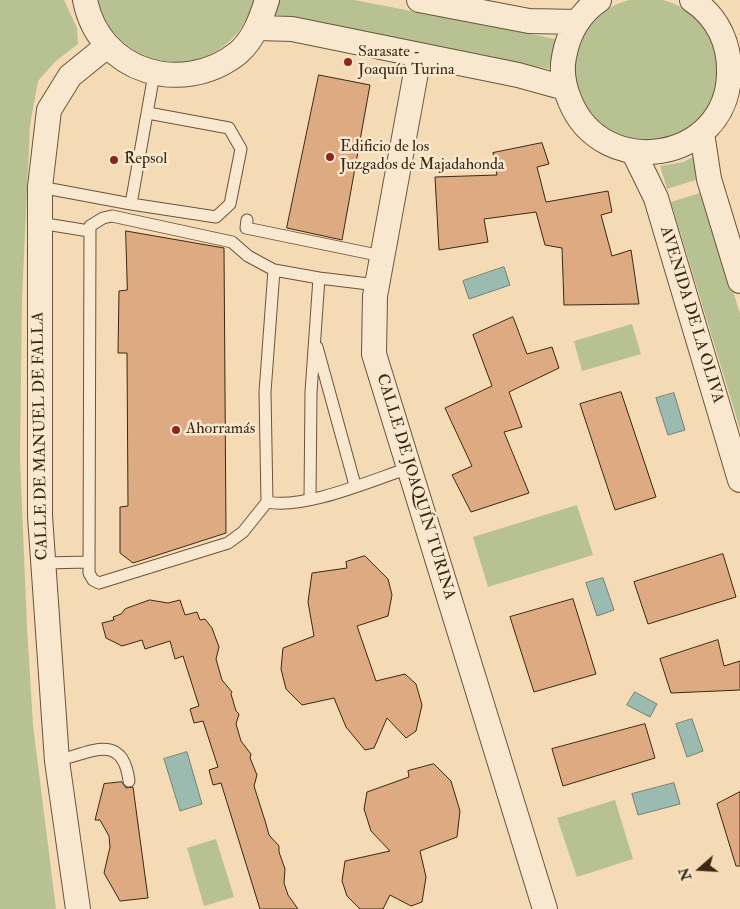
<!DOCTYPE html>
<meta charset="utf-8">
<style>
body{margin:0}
#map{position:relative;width:740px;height:909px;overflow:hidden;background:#f4dbb6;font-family:"IM FELL Double Pica",serif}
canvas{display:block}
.north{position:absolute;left:675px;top:844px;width:50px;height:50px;-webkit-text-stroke:4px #f8e8d0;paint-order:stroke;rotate:251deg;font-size:14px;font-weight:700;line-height:20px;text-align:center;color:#3b2812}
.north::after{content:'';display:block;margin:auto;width:18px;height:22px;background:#3b2812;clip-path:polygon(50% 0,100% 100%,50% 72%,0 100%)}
</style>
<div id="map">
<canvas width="740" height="909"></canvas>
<div class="north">N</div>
</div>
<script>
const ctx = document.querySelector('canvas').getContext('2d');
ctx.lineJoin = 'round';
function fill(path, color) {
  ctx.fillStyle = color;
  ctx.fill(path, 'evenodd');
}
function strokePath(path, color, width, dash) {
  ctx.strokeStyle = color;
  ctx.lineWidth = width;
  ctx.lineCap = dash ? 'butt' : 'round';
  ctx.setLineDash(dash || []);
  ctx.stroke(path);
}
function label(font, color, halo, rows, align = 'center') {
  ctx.font = font + ' "IM FELL Double Pica",serif';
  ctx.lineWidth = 5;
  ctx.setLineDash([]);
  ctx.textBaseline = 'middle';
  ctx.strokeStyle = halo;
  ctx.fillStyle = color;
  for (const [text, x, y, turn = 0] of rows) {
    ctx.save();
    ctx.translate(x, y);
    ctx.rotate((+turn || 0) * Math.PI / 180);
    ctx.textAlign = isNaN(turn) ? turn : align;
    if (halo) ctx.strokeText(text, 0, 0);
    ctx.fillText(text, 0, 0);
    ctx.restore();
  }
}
fill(new Path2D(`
 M574 70a72 72 0 1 1 144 0a72 72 0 1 1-144 0Z
 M0,0H64L77,28L78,44L56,61L38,81L30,125L22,298L20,458L27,627L33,725L56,909H0Z
 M97,0H254C231,83 121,82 97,0Z
 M277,0H354L556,39L549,69L275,16Z
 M693,157L699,179L667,189L660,166L683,162Z
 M703,192L740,314V429L671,202Z
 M632,324L641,354L582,371L574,341Z
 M577,505L593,555L488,587L473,537Z
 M615,800L633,859L577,877L557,818Z
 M216,839L234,897L204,906L187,848Z`), '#b7c191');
const water = new Path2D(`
 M504,267L510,285L469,299L463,281Z
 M674,393L685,430L668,435L656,398Z
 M603,578L614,610L597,616L586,583Z
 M635,692L657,704L650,717L627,705Z
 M692,719L703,751L687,757L676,724Z
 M187,752L202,804L180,811L164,759Z
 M674,783L680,804L638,815L632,794Z`);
fill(water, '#9cbbb0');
strokePath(water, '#758071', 1);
const building = new Path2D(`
 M319,75L370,85L342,240L287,228Z
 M542,143L549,164L537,167L546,202L608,191L612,212L601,215L612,256L631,250L639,304L564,305L562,248L545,245L536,212L484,219L488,242L439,250L435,177L497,175L493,153Z
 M126,231L224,248L226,533L133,563L120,553V507L128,506L127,353H118L119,291L127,290Z
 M513,317L527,354L552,347L559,368L509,392L522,427L504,432L529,493L471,512L452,475L472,466L445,408L492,386L473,335Z
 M621,392L656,497L615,510L580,404Z
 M723,554L736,597L648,624L634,582Z
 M365,556L388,579L392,595L388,616L357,626L376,681L405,674L416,684L422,705L416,731L406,738L387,718L374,748L365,750L346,727L334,698L302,705L286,689L281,669L283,648L314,636L308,602L312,573L347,568L346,562Z
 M573,599L596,674L534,692L510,617Z
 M150,600L168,603L180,600L185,615L197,612L200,620L205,619L212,628L219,647L216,659L222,680L232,692L231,694L236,711L239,714L236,724L241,741L251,754L250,758L257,775L254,786L266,824L269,835L279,846V852L285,869L284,883L288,895L298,909H260L221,783L213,785L209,770L218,767L203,721L194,723L190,709L199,706L183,656L175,659L170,641L145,649L142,640L122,646L106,638L102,623L114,620L113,617L121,614L125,609Z
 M718,640L724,666L740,661V690L671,693L660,659Z
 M645,724L655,758L563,786L552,749Z
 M434,764L451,781L460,811L457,837L420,851L426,877L422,902L411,906L390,895L383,909H360L347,896L342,881L345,861L390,851L371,831L364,809L367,792L409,777L408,771Z
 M122,782L126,788L133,787L148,898L120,901L104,873L110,847L109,836L100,820H95L104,784Z
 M740,792V866H736L717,804Z`);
fill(building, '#ddaa82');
strokePath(building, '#3b2812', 1);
const lane = new Path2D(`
 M40,187L131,204L154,74
 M131,204L216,217L230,204L241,149L229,128L148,113
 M247,220L246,228L382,256
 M40,223L89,231
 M274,270L265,392L267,502L243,532L228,543L99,583L93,580L89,573L90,226L103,218L112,216L232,242L248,256L274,270L319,278L377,285
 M317,347L355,485
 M310,499L311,392L319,278
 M267,502C304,510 372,480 409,468
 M43,563L89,562
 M57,761C91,752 123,732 129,781`);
const street = new Path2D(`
 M85,0C99,72 182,97 238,53C254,39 261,19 267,0
 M419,0L529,21L577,22
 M599,0C580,13 568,34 564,57C561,72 564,87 570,101C603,182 727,162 729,74C730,44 718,17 692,0
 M258,28L292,29L518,75L565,88
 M419,56L375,296L374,354L545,909
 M702,133L709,179L740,281
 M634,153L656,198L740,480
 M78,909L57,761L40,516V187L49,110L70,76L107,46`);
strokePath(lane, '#69553b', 13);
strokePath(street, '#69553b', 26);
strokePath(lane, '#f8e8d0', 11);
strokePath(street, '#f8e8d0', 24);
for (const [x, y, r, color] of [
 [348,62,5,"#8f2418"],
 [330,157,5,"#8f2418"],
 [114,160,5,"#8f2418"],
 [176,430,5,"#8f2418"]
]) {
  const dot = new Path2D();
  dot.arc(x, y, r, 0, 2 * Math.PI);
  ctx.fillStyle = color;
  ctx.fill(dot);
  strokePath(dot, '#f8e8d0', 2);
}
label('16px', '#3b2812', '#f8e8d0', [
 ["Sarasate -",358,53],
 ["Joaquín Turina",358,71],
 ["Edificio de los",340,148],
 ["Juzgados de Majadahonda",340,166],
 ["Repsol",124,160],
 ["Ahorramás",186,430]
], 'left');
label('16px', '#3b2812', '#f8e8d0', [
 ["AVENIDA DE LA OLIVA",691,315,73],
 ["CALLE DE MANUEL DE FALLA",41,436,-91],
 ["CALLE DE JOAQUÍN TURINA",415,487,73]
]);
</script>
